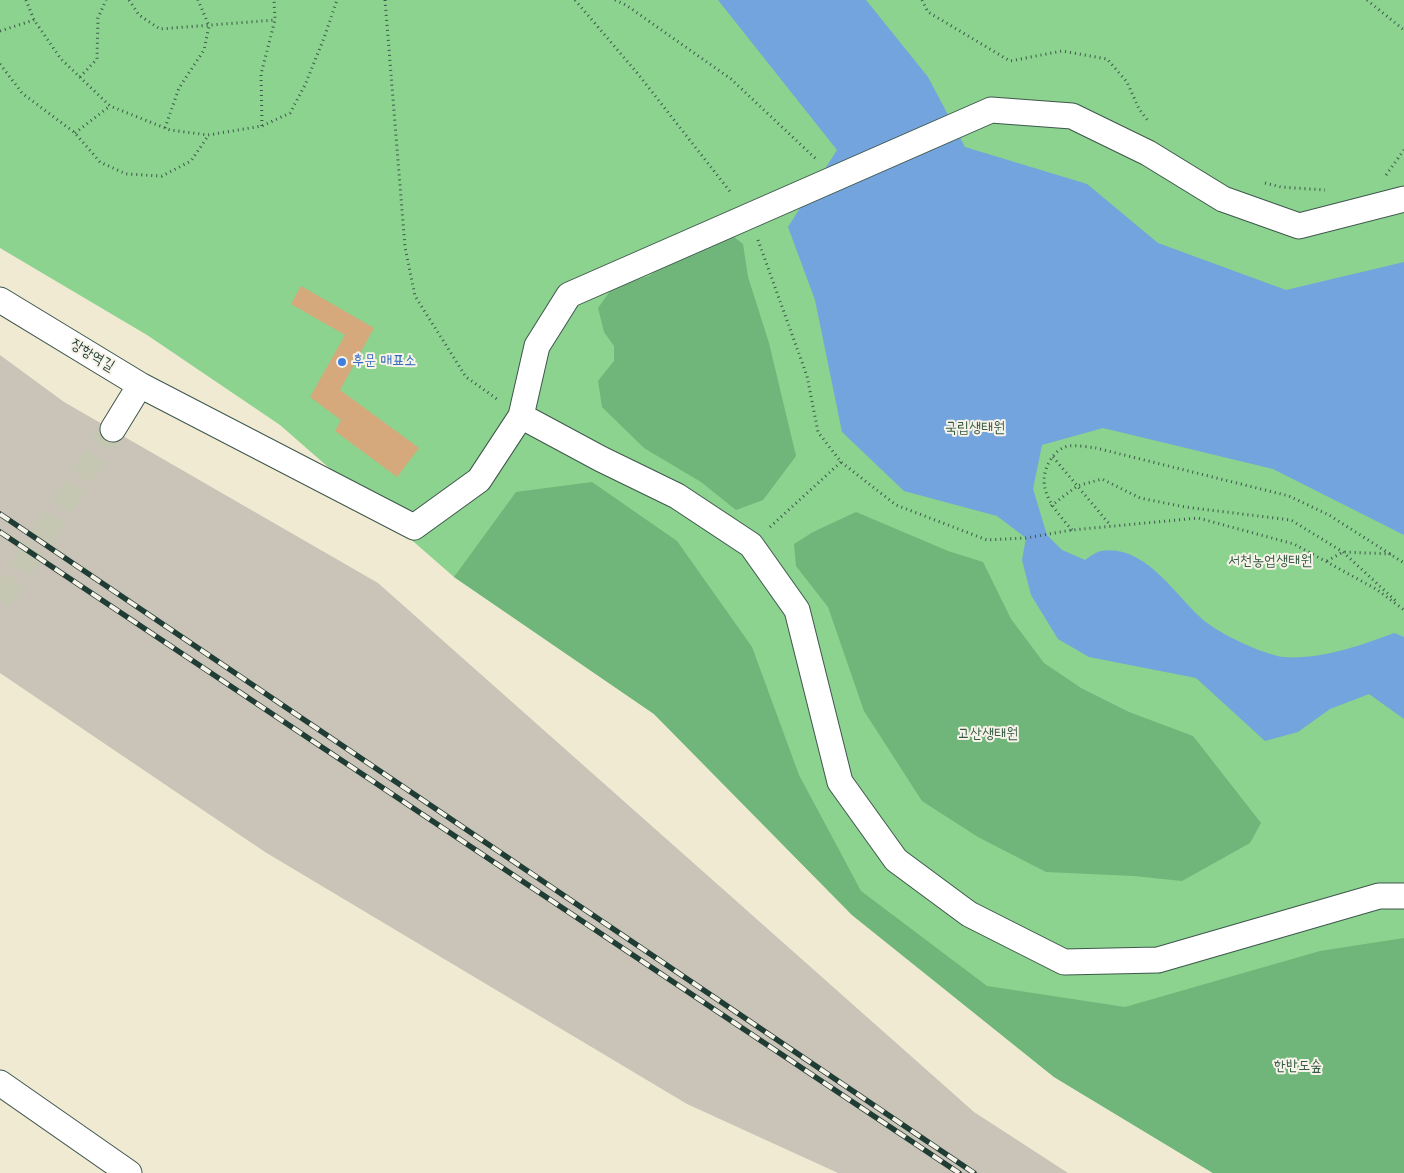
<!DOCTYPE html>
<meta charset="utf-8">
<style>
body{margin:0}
canvas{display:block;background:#f0ead3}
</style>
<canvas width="1404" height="1173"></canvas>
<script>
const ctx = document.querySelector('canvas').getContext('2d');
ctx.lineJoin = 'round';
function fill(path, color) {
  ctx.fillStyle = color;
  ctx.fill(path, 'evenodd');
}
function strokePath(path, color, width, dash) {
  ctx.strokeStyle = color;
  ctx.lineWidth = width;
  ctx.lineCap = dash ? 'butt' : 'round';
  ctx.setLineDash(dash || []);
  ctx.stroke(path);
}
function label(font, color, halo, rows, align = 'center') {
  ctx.font = font + ' Mynerve,"Poor Story",sans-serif';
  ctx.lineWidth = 4;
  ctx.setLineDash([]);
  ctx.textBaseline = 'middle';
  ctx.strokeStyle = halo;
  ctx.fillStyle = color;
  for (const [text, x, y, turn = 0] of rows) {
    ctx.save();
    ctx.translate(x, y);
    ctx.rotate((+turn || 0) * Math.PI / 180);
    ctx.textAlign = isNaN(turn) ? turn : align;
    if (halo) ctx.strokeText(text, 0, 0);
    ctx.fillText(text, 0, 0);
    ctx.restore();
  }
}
fill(new Path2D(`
 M0,355L64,402L378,583L974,1112L1068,1173H838L687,1104L265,852L0,673Z`), '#c9c3b8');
fill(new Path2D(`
 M0,0H1404V1173H1213L1054,1077L852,915L654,714L454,577L280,425L147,335L0,248Z`), '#8bd38e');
fill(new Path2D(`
 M729,233L743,244L748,277L769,343L796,456L763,500L736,510L701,482L644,448L602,407L598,381L614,361V346L604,332L598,308L613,287L649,276L692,245Z
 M592,482L677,541L752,647L799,775L861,891L987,986L1125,1007L1320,951L1404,938V1173H1213L1054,1077L852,915L654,714L454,577L516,492Z
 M856,512L948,551L983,562L1011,619L1044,663L1081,688L1129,712L1193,736L1261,823L1250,843L1182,881L1134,876L1046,872L978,837L922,801L864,711L828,607L796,566L794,544L813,532Z`), '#70b579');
fill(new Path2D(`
 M718,0H866L928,77L965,147L1087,184L1158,243L1286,290L1404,262V535L1273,469L1103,428L1042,445L1033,489L1047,535L1062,550L1085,560C1089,557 1096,552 1101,551C1145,544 1174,594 1201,618C1217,633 1262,654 1283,657C1320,660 1359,646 1394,633L1404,637V719L1369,694L1330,709L1298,732L1265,741L1196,678L1089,657L1058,639L1031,595L1022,560L1026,538L997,516L904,491L842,432L815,300L788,227L837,150Z`), '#73a4dd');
fill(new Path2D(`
 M301,286L374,328L340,390L419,448L397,477L335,431L341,420L310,397L345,335L291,304Z`), '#d5a97c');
strokePath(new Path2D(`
 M0,600L113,429`), '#c6c7b3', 25, [25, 12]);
const street = new Path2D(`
 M0,300L140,385L113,429
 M140,385L414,527L479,480L521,416L601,459L677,496L751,545L797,610L840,782L896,860L969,914L1064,962L1158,960L1379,896H1404
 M521,416L537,346L569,295L991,110L1072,116L1148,153L1223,199L1299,226L1404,199
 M0,1083L129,1173`);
strokePath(street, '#3e574c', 27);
strokePath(new Path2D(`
 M26,0L34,20L61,59L110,106L170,130L208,135L262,126L290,113L305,85L324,38L337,0
 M129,0L139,15L160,29L275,20
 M385,0L405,247L415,296L466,377L497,399
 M575,0L638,74L732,194
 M615,0L626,5L731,79L816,159
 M922,0L928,12L1010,61L1062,51L1107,59L1127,82L1139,109L1149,122
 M1367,0L1404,30
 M0,31L34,20
 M0,64L22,93L75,133L100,162L126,174L162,176L191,161L208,136
 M80,77L97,59L98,18L106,0
 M262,126L261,74L275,20L274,0
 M165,128L179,88L204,50L209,26L198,0
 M75,133L110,106
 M1386,175L1404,150
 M1265,183L1281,187L1325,190
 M758,240L807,376L818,432L841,462L896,505L987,540L1026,538L1072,530L1198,518L1294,544L1376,589L1404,610
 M1053,457L1111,526
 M1051,506L1077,486L1102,479L1140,498L1185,507L1291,520L1343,552L1398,603
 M770,527L841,462
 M1072,530C1054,509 1033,487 1051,459C1055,453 1061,447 1069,446C1077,445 1088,447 1096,448L1289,496L1329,515L1404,563
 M1327,561L1343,552L1391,554`), '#3e574c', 3, [1, 4]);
strokePath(street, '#fff', 25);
const rail = new Path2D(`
 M0,514L974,1173
 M0,532L959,1173`);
strokePath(rail, '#1f3d34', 5.5);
strokePath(rail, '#f7f3e8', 4, [11]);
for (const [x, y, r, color] of [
 [342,362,5,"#3f7fe0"]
]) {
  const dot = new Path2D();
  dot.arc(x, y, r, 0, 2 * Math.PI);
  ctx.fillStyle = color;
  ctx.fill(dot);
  strokePath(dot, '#f7f3e8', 2);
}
label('15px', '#1f3d34', '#f7f3e8', [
 ["장항역길",92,356,31]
]);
label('15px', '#366cbe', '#f7f3e8', [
 ["후문 매표소",352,362]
], 'left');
label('15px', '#355b46', '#f7f3e8', [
 ["국립생태원",975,429],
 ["서천농업생태원",1270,562],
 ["고산생태원",988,735],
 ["한반도숲",1298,1067]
]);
</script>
